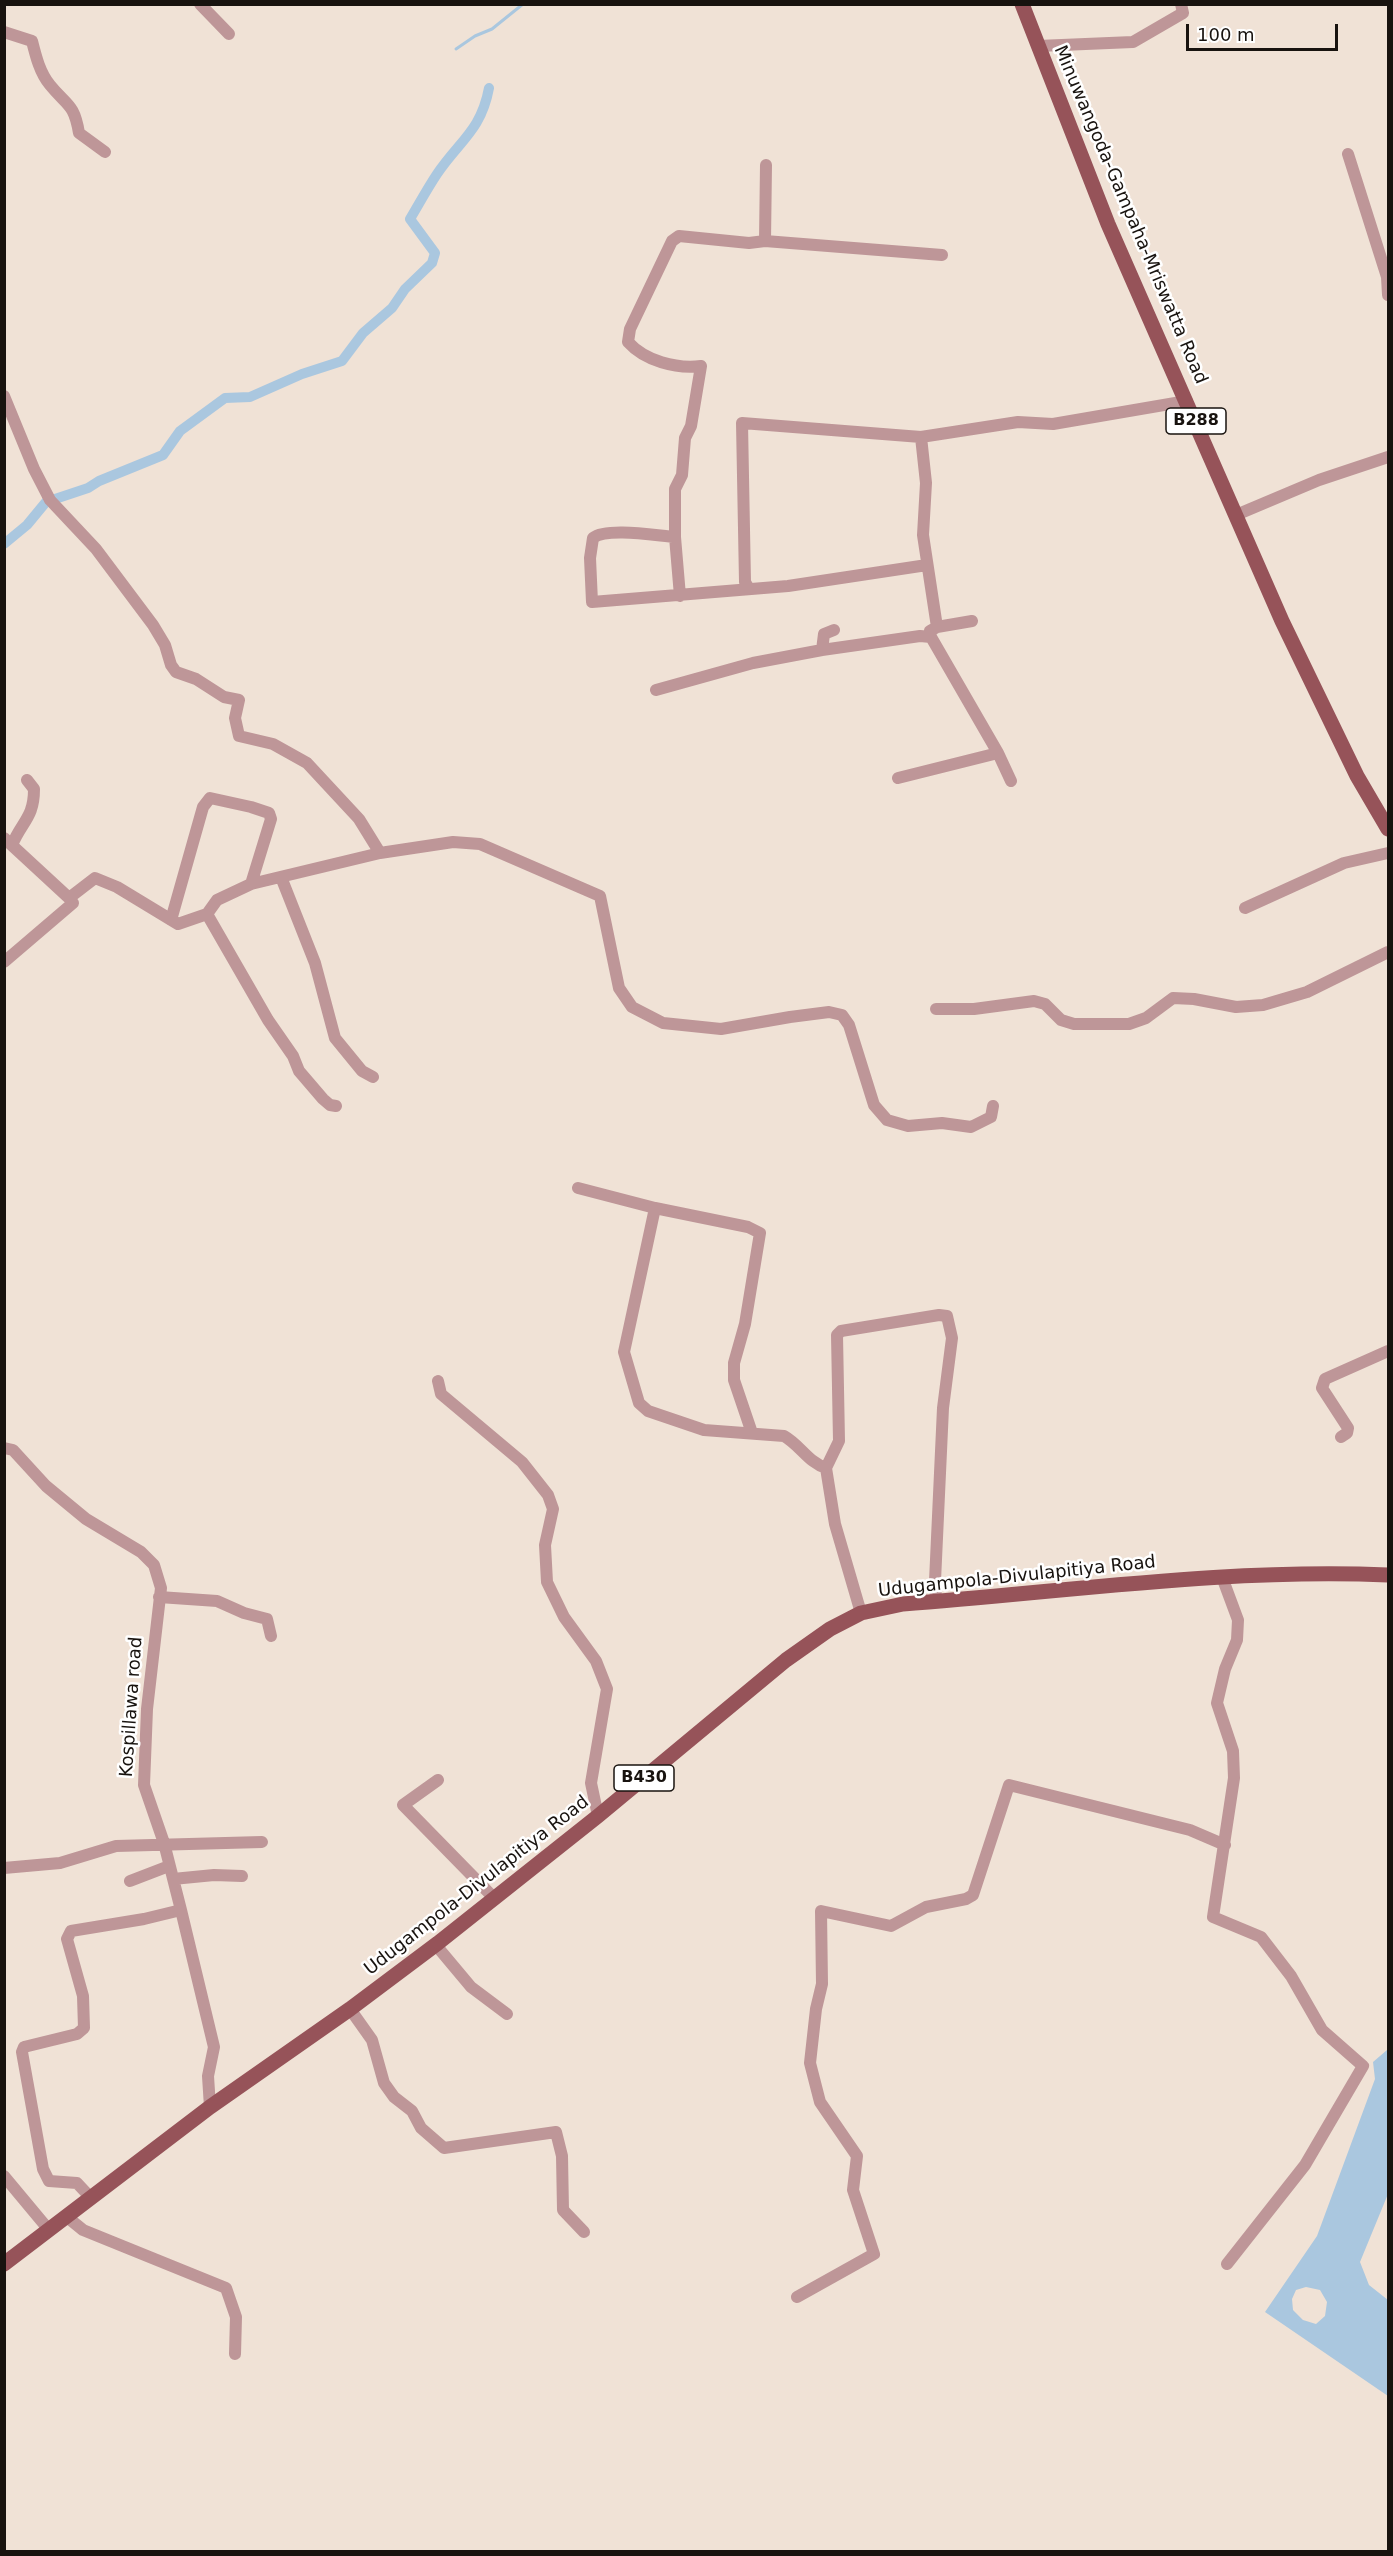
<!DOCTYPE html>
<style>
body{margin:0}
#map{position:relative;width:1393px;height:2556px;overflow:hidden;background:#f0e2d6;font-family:"DejaVu Sans",sans-serif}
canvas{display:block}
.frame{position:absolute;inset:0;border:6px solid #18130f;pointer-events:none}
.scale{position:absolute;left:1186px;top:24px;width:152px;height:27px;box-sizing:border-box;border:3px solid #18130f;border-top:0;padding-left:8px;font-size:18px;line-height:21px;white-space:nowrap;color:#18130f;-webkit-text-stroke:4px #fff;paint-order:stroke}
</style>
<div id="map">
<canvas width="1393" height="2556"></canvas>
<div class="frame"></div>
<div class="scale">100 m</div>
</div>
<script>
const ctx = document.querySelector('canvas').getContext('2d');
ctx.lineJoin = 'round';
function fill(path, color) {
  ctx.fillStyle = color;
  ctx.fill(path, 'evenodd');
}
function strokePath(path, color, width, dash) {
  ctx.strokeStyle = color;
  ctx.lineWidth = width;
  ctx.lineCap = dash ? 'butt' : 'round';
  ctx.setLineDash(dash || []);
  ctx.stroke(path);
}
function label(font, color, halo, rows, align = 'center') {
  ctx.font = font + ' "DejaVu Sans",sans-serif';
  ctx.lineWidth = 5;
  ctx.setLineDash([]);
  ctx.textBaseline = 'middle';
  ctx.strokeStyle = halo;
  ctx.fillStyle = color;
  for (const [text, x, y, turn = 0] of rows) {
    ctx.save();
    ctx.translate(x, y);
    ctx.rotate((+turn || 0) * Math.PI / 180);
    ctx.textAlign = isNaN(turn) ? turn : align;
    if (halo) ctx.strokeText(text, 0, 0);
    ctx.fillText(text, 0, 0);
    ctx.restore();
  }
}
fill(new Path2D(`
 M1387,2050L1388,2194L1360,2262L1369,2285L1388,2300V2396L1265,2312L1317,2236L1375,2079L1373,2062ZM1306,2287L1320,2290L1327,2302L1325,2316L1316,2324L1303,2320L1293,2310L1292,2299L1296,2290Z`), '#aac7df');
strokePath(new Path2D(`
 M456,49L475,36L492,29L523,4`), '#aac7df', 3);
strokePath(new Path2D(`
 M4,544L27,525L46,502L88,488L99,481L163,455L180,431L225,398L250,397L302,374L342,361L363,333L392,308L405,289L432,263L435,253L410,219C419,204 427,189 437,174C459,141 481,131 489,88`), '#aac7df', 10);
strokePath(new Path2D(`
 M200,4L229,34
 M4,32L32,41C36,57 40,73 50,85C67,106 74,103 79,133L105,152
 M1038,46L1133,42L1183,13L1181,4
 M1348,154L1387,277L1388,295
 M765,241L766,165
 M4,396L34,469L50,500L96,549L153,625L165,645L171,665L176,672L196,679L224,697L239,700L235,718L239,736L273,744L307,763L359,819L380,853
 M921,437L926,483L923,535L937,627
 M1236,515L1319,480L1388,457
 M675,537C658,536 607,527 593,538L590,558L592,602L788,586L927,565
 M749,589L745,582L742,423L921,437L1018,422L1053,424L1187,401
 M680,596L675,537V489L682,475L685,438L691,426L701,366C676,369 645,361 628,342L630,329L672,241L679,236L749,243L765,241L942,255
 M972,621L937,627L930,631L931,637L998,753L1011,781
 M834,630L824,634L822,650L920,636L931,637
 M656,690L753,663L822,650
 M898,778L998,753
 M4,838L69,898
 M12,845C22,821 34,818 34,789L27,780
 M281,877L315,963L335,1038L362,1071L373,1077
 M1245,908L1344,863L1388,853
 M207,914L268,1020L293,1056L299,1071L323,1099L330,1105L336,1106
 M171,920L203,807L210,798L251,807L269,813L271,819L251,884
 M4,962L73,903L69,898L95,878L117,887L178,924L207,914L217,900L251,884L380,853L453,842L480,844L600,896L619,988L632,1007L663,1023L721,1029L790,1017L829,1012L842,1015L849,1025L874,1105L887,1120L908,1126L942,1123L971,1127L991,1117L993,1106
 M936,1009H974L1034,1001L1045,1004L1061,1020L1074,1024H1129L1146,1018L1173,998L1194,999L1236,1007L1263,1005L1307,992L1388,952
 M578,1188L655,1208L748,1227L760,1233L745,1324L734,1363V1380L752,1433
 M655,1208L624,1352L639,1403L648,1411L704,1430L784,1436C800,1445 809,1463 826,1468L835,1524L861,1613
 M438,1381L441,1394L522,1462L548,1495L553,1509L545,1545L547,1582L564,1617L596,1661L607,1689L591,1783L598,1816
 M1341,1437L1347,1433L1348,1428L1322,1388L1325,1379L1388,1351
 M4,1448L13,1450L46,1486L86,1519L141,1552L154,1565L161,1588L147,1709L144,1785L164,1843L181,1910L214,2047L208,2076L210,2107
 M826,1468L839,1441L837,1335L841,1331L939,1315L947,1316L952,1338L943,1408L935,1581L936,1602
 M1222,1577L1238,1620L1237,1640L1225,1669L1217,1703L1233,1751L1234,1778L1213,1917L1261,1937L1291,1976L1322,2030L1363,2066L1305,2165L1227,2264
 M159,1597L217,1601L244,1613L267,1619L271,1636
 M438,1780L403,1805L493,1897
 M4,1868L60,1863L116,1846L262,1842
 M173,1879L214,1875L242,1876
 M130,1881L169,1866
 M438,1943L440,1950L471,1987L507,2014
 M350,2009L372,2040L384,2083L394,2097L412,2111L421,2128L444,2148L556,2132L562,2156L563,2210L584,2232
 M4,2176L49,2230
 M91,2198L77,2183L49,2181L43,2169L22,2052L24,2047L77,2034L84,2028L83,1996L67,1939L71,1931L144,1919L181,1910
 M67,2217L83,2230L226,2288L236,2317L235,2354
 M797,2297L874,2254L853,2190L857,2156L820,2102L810,2063L816,2009L822,1984L821,1911L891,1926L926,1907L966,1899L973,1895L1009,1785L1190,1830L1225,1845`), '#be9698', 12);
strokePath(new Path2D(`
 M1022,4L1108,224L1282,621L1357,776L1388,829
 M4,2264L210,2107L350,2009L438,1943L598,1816L786,1660L830,1629L861,1613L903,1604C1065,1592 1227,1568 1388,1575`), '#965359', 15);
for (const [x, y, w] of [
 [1196,421,60],
 [644,1778,60]
]) {
  const box = new Path2D();
  box.roundRect(x - w / 2, y - 13, w, 26, 4.5);
  ctx.fillStyle = '#fff';
  ctx.fill(box);
  strokePath(box, '#18130f', 1.5);
}
label('bold 16px', '#18130f', null, [
 ["B288",1196,421],
 ["B430",644,1778]
]);
label('18px', '#18130f', '#fff', [
 ["Minuwangoda-Gampaha-Mriswatta Road",1130,215,67],
 ["Udugampola-Divulapitiya Road",1017,1577,-6],
 ["Kospillawa road",132,1707,-86],
 ["Udugampola-Divulapitiya Road",477,1886,-38]
]);
</script>
